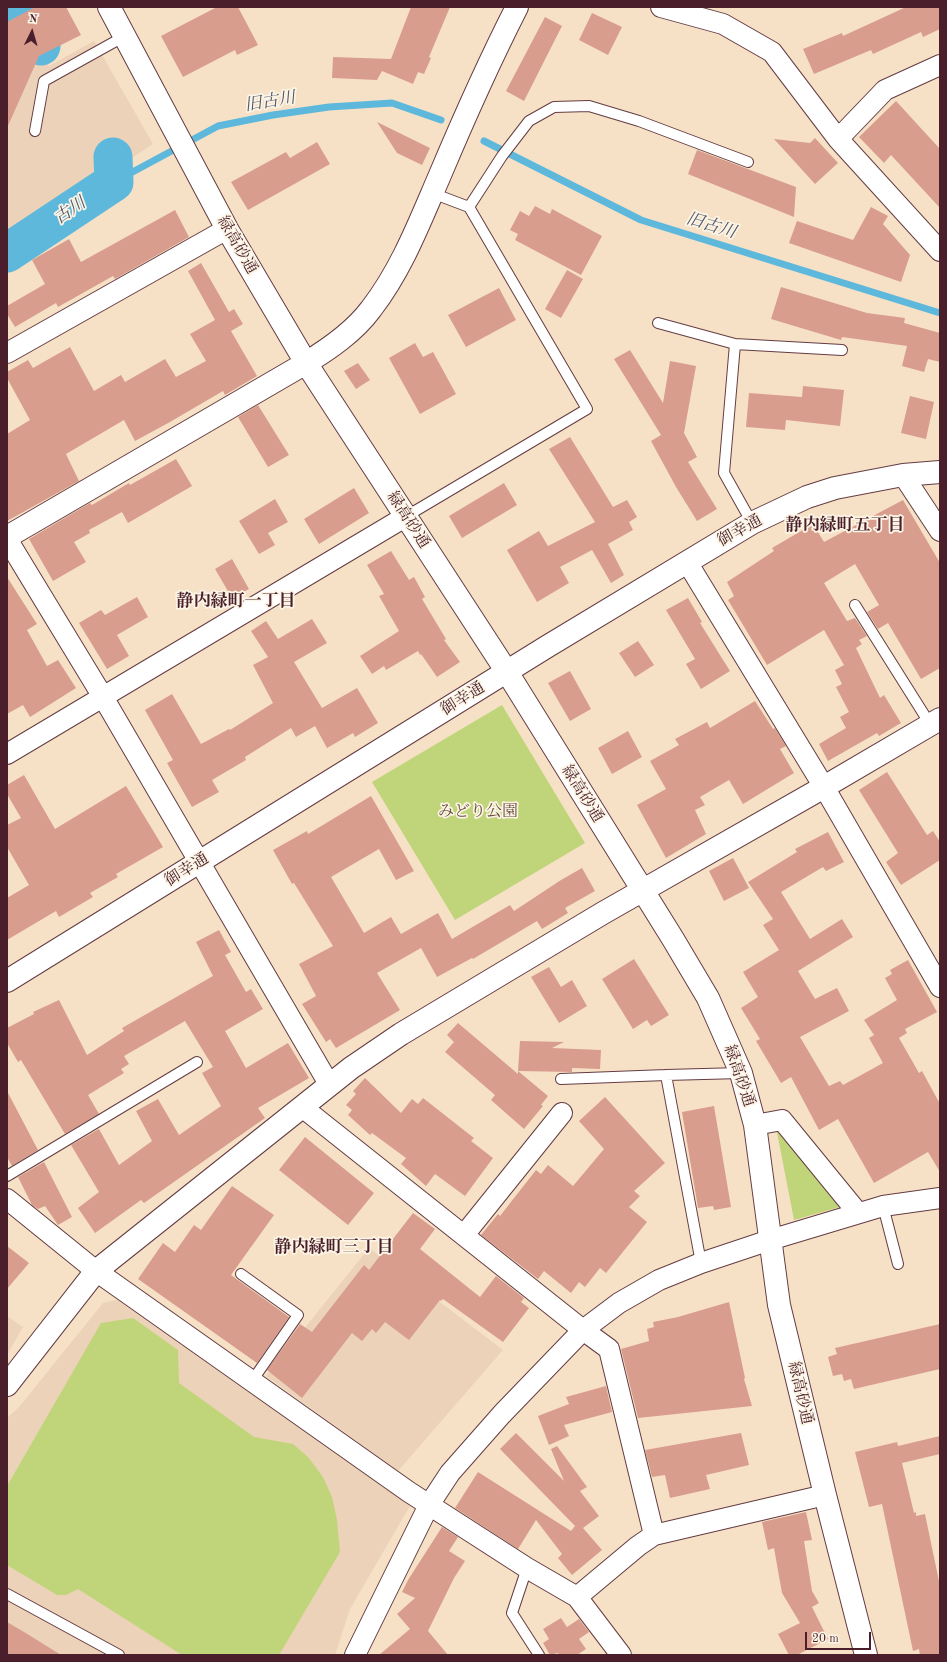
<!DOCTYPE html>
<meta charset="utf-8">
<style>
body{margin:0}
#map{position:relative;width:947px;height:1662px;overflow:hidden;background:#f6e1c7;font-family:"Old Standard TT",serif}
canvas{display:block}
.frame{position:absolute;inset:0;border:8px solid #4a1f2b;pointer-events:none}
.north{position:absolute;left:12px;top:12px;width:40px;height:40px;-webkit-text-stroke:3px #fcf5e5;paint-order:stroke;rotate:5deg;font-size:11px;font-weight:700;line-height:16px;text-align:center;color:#4a1f2b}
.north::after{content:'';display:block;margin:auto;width:14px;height:18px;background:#4a1f2b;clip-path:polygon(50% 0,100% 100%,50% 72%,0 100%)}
.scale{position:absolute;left:805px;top:1632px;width:66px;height:18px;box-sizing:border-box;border:2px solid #4a1f2b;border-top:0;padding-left:5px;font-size:12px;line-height:14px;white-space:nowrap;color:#4a1f2b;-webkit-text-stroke:3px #fcf5e5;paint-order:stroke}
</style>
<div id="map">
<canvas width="947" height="1662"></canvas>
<div class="frame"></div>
<div class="north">N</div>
<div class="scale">20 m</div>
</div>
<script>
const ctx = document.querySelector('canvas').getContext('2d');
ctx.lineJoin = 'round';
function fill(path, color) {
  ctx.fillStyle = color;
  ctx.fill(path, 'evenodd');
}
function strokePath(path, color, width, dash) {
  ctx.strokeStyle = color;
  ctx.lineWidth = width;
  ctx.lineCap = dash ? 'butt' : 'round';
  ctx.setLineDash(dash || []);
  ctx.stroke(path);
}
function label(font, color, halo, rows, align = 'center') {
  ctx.font = font + ' "Old Standard TT","Noto Serif JP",serif';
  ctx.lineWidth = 3.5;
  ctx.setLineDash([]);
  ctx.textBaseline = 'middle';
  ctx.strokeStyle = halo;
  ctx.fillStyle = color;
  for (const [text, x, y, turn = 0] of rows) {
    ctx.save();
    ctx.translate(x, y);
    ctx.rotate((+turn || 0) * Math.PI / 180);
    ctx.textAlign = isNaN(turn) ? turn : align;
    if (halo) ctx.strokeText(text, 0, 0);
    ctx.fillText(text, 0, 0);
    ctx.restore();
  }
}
fill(new Path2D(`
 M7,7H17L49,66L94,41L153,144L7,241Z
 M369,1248L503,1350L398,1471L266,1376Z
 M117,1300L410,1506L350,1609L335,1655H7V1418L19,1407L103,1303Z
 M7,1316L23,1327L7,1355Z`), '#ecd2b8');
fill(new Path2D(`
 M502,705L585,843L455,920L372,782Z
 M783,1126L840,1207L794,1220L776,1127Z
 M133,1318L178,1350L179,1383L254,1437L293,1444L308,1457L323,1477L332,1497L337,1520L340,1552L279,1655H182L78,1589L66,1595H57L7,1565V1486L101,1323Z`), '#c0d579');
strokePath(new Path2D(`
 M484,141L641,220L940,313
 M114,182L218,126L273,115L329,107L392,103L441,120`), '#5db8db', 7);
strokePath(new Path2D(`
 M21,7L41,46
 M7,253L114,182L113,157`), '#5db8db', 39);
fill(new Path2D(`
 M35,7H66L81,35L39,56L7,128V22Z
 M217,7H238L258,45L237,55L235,50L183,77L161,36Z
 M411,7H450L429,57L431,58L424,74L418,72L413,84L382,71L377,80L332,78L333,57L391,59Z
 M906,7H940V29L923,37L921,32L873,54L871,50L814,74L803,49L842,33L843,36Z
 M592,13L622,27L608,55L579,40Z
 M545,17L562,26L524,101L506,91Z
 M896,101L940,149V208L891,155L884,163L859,137Z
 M377,122L430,148L422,165L397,153Z
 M815,138L838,163L815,184L774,139L810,143Z
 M317,142L330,164L248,210L231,182L286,152L290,158Z
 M697,150L796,187L794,217L688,174Z
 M535,206L550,214L552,209L602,236L581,275L515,240L518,234L510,230L520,211L529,216Z
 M871,207L888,216L883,224L910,255L901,282L789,243L797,221L853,240Z
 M175,210L189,237L115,279L113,276L58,307L56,303L15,327L7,314V306L45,284L32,260L69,239L81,262Z
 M201,263L229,312L234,309L243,324L231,331L257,376L225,395L223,391L170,422L135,441L124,420L66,454L79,481L7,521V434L30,420L7,378V372L28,360L33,368L70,347L94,391L121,375L125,382L165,359L176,377L206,361L190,334L215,320L188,271Z
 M567,270L583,279L561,318L545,309Z
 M781,287L867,313L905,318L904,323L940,333V362L928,359L924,372L902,366L907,346L842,337L841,340L771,319Z
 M499,288L516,320L466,347L448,315Z
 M415,343L423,357L433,352L456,394L420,414L389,358Z
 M630,350L663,403L670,361L696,366L684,433L697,457L688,462L717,509L697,521L676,487L651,441L661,435L614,359Z
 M358,363L370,380L356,389L344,371Z
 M803,386L844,390L840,426L786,420L785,430L746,427L749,393L802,397Z
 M910,396L934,402L926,439L901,433Z
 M258,405L289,455L268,467L238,417Z
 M570,437L613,507L627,500L637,517L629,522L633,530L608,544L624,575L611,583L592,550L560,567L569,583L537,602L507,550L539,531L548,546L595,522L549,449Z
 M176,459L192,486L128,523L122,512L89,530L90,533L74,542L86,562L53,581L29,539L90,503L92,505L129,483L130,485Z
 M504,483L517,505L462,538L449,516Z
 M354,488L369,513L319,544L304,519Z
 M275,499L288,522L268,533L275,545L259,554L239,521Z
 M903,500L940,563V668L921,679L888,623L878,629L867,612L879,605L855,564L824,583L847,621L855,618L867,636L859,640L862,644L856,648L880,698L884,695L901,723L879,736L877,733L828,761L819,744L846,728L840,717L849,712L836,687L842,684L835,670L844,665L824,630L767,665L728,600L734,596L727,582L774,551L772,548L813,524L824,542Z
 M391,551L409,580L414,577L425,597L422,599L446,639L444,640L460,662L437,677L421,654L420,655L418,651L386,670L384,666L372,674L360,656L399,631L379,596L384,594L367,565Z
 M232,559L249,589L232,598L215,569Z
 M7,577L37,624L27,630L47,666L58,660L76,688L30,717L23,705L7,714Z
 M137,597L148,617L117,635L129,656L107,669L79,623L101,610L105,615Z
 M688,598L702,622L700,623L730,671L701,689L686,664L695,659L666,610Z
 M312,619L327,643L294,662L322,708L357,688L378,723L355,737L353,733L327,748L315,726L296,737L291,728L245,757L246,760L212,780L219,792L192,807L167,763L173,760L145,710L172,694L201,744L229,729L230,730L273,703L253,665L268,657L251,631L266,621L278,639Z
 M638,641L654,665L635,677L619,653Z
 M570,671L591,709L570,721L548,683Z
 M755,701L773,729L775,728L786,746L780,749L794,773L743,804L729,780L700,797L705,805L695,810L706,834L666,858L637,805L666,789L650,761L679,745L675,739L707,722L710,728Z
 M628,731L642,757L612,774L598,748Z
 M887,772L927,835L933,831L940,842V860L901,885L886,862L898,853L859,790Z
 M24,775L55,829L126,786L163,847L116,874L118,877L90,893L93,897L59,917L56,911L7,940V898L29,885L7,847V825L21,818L7,794V785Z
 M371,796L414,871L396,880L379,849L331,877L364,933L391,917L401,934L438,913L452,939L510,905L514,911L561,880L582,868L595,891L565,908L568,913L542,929L537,921L473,959L472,958L437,977L421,948L377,973L400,1010L336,1048L330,1039L326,1042L302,1004L316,996L299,964L333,946L294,883L292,884L273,850L307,831L308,834Z
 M828,832L844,862L826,871L823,867L781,892L810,939L842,919L853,937L798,971L815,999L837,988L849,1011L800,1037L829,1086L840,1081L843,1085L883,1063L869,1038L874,1035L864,1020L897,1000L885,978L892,974L890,970L908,960L937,1012L905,1029L907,1033L899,1038L919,1073L922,1071L940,1104V1172L928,1152L874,1183L838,1119L819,1130L791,1077L781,1083L756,1041L760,1039L741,1008L758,997L743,972L779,950L763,925L773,919L748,882L797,852L795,849Z
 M733,858L749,888L724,901L709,871Z
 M219,930L231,952L225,955L246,992L251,989L263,1009L225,1031L246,1068L288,1043L309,1078L258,1108L265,1118L144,1203L141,1200L95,1233L78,1208L99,1192L71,1145L99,1129L119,1165L152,1141L136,1111L158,1099L179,1135L221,1106L202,1073L213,1067L185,1021L124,1056L129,1064L121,1069L124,1073L88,1095L99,1114L65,1134L21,1060L18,1062L7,1043V1028L34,1014L33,1012L59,1000L87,1055L124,1031L122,1028L213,976L196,942Z
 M634,959L669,1015L651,1026L647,1020L633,1029L602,979Z
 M549,967L561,987L572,980L587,1006L559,1023L531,977Z
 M458,1023L518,1074V1071L548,1096L541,1105L543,1106L524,1129L491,1100L495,1095L445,1052L454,1042L447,1035Z
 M520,1041L564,1042L552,1048L601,1050L600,1069L572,1068V1072L518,1071Z
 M365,1078L401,1113L412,1099L418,1104L423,1098L474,1138L471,1141L493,1158L465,1196L435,1174L426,1186L401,1164L406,1158L372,1133L370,1135L348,1115L352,1110L346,1105L356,1094L353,1091Z
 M7,1091L38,1150L12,1166L7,1157Z
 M605,1097L665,1163L634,1191L640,1196L629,1207L647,1222L606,1273L600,1268L585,1287L579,1282L571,1293L544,1271L538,1279L481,1235L498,1214L500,1216L536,1170L541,1174L548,1165L573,1186L604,1149L579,1121Z
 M714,1106L731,1207L714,1210L713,1206L698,1208L682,1112Z
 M305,1137L374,1193L348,1225L279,1170Z
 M44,1162L72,1217L58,1225L45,1206L38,1209L32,1205L18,1177Z
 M232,1186L274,1215L231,1275L289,1317L257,1363L138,1279L163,1243L175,1252L194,1225L201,1230Z
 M413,1213L435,1229L420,1249L480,1297L496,1276L524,1298L521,1302L529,1308L503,1342L443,1299L441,1301L440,1300L409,1340L385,1322L376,1333L372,1329L362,1341L352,1333L302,1398L267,1370L300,1324L312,1332L364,1265L369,1270Z
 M7,1246L29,1263L7,1289Z
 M729,1302L745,1378L744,1379L752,1406L638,1418L621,1349L649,1341L647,1329L654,1327L653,1322L678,1317Z
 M940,1324V1369L854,1389L851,1379L844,1381L842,1374L833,1376L828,1357L837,1354L835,1348Z
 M606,1386L612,1412L564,1425L569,1436L549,1445L538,1416L569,1404L566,1397Z
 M516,1433L564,1481L551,1449L557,1446L587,1487L580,1491L599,1516L583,1528L602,1550L572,1575L558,1558L562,1554L536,1520L518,1549L455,1508L478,1472L571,1531L575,1526L500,1449Z
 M741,1433L749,1465L706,1475L710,1489L670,1498L665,1475L652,1477L645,1450Z
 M940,1436V1454L902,1463L914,1513L916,1512V1516L925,1514L940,1586V1655H920L919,1649L913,1651L882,1504L869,1507L855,1452L897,1442L898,1446Z
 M806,1512L812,1540L804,1541L812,1591L819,1603L812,1607L828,1639L797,1655H789L778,1634L800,1623L782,1593L774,1548L768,1550L762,1522Z
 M442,1527L458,1537L449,1551L465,1561L454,1578L428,1631L448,1655H379L410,1629L397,1614L415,1598L402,1592L408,1580Z
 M561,1618L567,1627L579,1619L589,1632L579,1639L586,1649L577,1655H559L558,1653L550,1655L543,1643L549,1639L543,1629Z
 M7,1622L29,1635L61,1655H7Z`), '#d99d8e');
const service = new Path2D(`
 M35,131L44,81L125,36
 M469,207L502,156L529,121L554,107L589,106L639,121L748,162
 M658,323L735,344L842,350
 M735,344L724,473L752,523
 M405,517L587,409L469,207L432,193
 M855,605L930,724
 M561,1079L666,1075
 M7,1176L197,1062
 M883,1206L898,1264
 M701,1263L666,1075L741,1073
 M241,1274L298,1315L252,1381
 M527,1568L512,1613L539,1655
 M7,1594L119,1655`);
const minor = new Path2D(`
 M661,7L723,24L772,52L838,139L940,251
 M838,139L885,90L940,65
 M7,353L227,229
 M903,475L940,531
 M7,539L103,697L329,1084
 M687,562L824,787L940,987
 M7,754L405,517
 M302,1107L583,1330L609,1349L654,1535
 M755,1125L782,1120L858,1213
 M7,1199L96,1271L409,1492L527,1568L577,1597L621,1655
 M464,1235L562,1113
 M577,1597L638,1546L654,1535L825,1495
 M355,1655L429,1505L450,1473L502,1414L583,1330L619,1303L659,1280L701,1263L770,1240L883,1206L940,1198`);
const tertiary = new Path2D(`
 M109,7L227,229L306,363L507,672L673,939L708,998L741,1073L755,1125L779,1305L825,1495L866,1655
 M7,537L306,363C329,349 354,332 371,309C402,269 420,221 440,175C464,118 489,62 517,7
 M7,981L548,646L752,523L807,497L835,488L903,475L940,472
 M7,1385L96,1271L351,1068L401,1034L603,913L824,787L940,719`);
strokePath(service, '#643c42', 12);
strokePath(minor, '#643c42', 22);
strokePath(tertiary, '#643c42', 24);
strokePath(service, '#fff', 10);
strokePath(minor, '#fff', 20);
strokePath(tertiary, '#fff', 22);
label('16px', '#4a1f2b', '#fcf5e5', [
 ["緑高砂通",237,245,60],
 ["緑高砂通",408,520,57],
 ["御幸通",740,531,-29],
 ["御幸通",463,699,-32],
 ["緑高砂通",582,794,58],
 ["御幸通",187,870,-32],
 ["緑高砂通",739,1076,71],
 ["緑高砂通",800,1393,77]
]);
label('16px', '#684c3e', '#fcf5e5', [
 ["みどり公園",478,812]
]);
label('italic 17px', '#515569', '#fcf5e5', [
 ["旧古川",270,102,-9],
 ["古川",70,211,-34],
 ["旧古川",711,226,17]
]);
label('bold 17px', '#4a1f2b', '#fcf5e5', [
 ["静内緑町五丁目",845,526],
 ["静内緑町一丁目",236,602],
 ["静内緑町三丁目",334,1248]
]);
</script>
